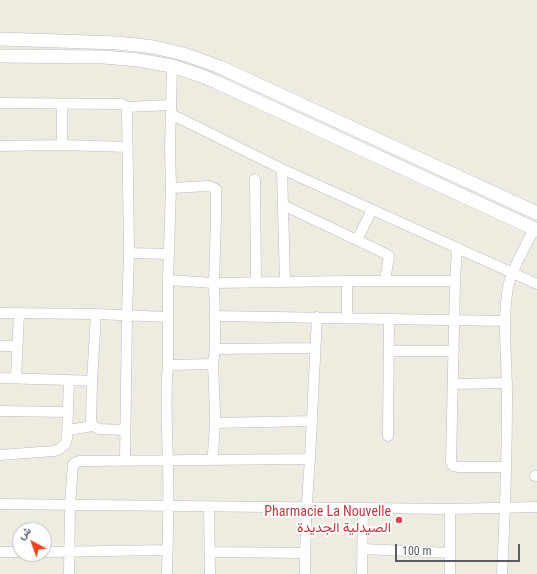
<!DOCTYPE html>
<meta charset="utf-8">
<style>
body{margin:0}
#map{position:relative;width:537px;height:574px;overflow:hidden;background:#eeece1;font-family:"Roboto Condensed",Vazirmatn,sans-serif}
canvas{display:block}
.north{position:absolute;left:12px;top:522px;width:40px;height:40px;box-sizing:border-box;background:#fff;border:1px solid #bdbec1;border-radius:50%;rotate:319deg;font-size:11px;font-weight:700;line-height:16px;text-align:center;color:#5a5d63}
.north::after{content:'';display:block;margin:auto;width:14px;height:18px;background:#f44021;clip-path:polygon(50% 0,100% 100%,50% 72%,0 100%)}
.scale{position:absolute;left:395px;top:544px;width:125px;height:18px;box-sizing:border-box;border:2px solid #5a5d63;border-top:0;padding-left:5px;font-size:12px;line-height:14px;white-space:nowrap;color:#5a5d63;-webkit-text-stroke:3px #fff;paint-order:stroke}
</style>
<div id="map">
<canvas width="537" height="574"></canvas>
<div class="north">ش</div>
<div class="scale">100 m</div>
</div>
<script>
const ctx = document.querySelector('canvas').getContext('2d');
ctx.lineJoin = 'round';
function strokePath(path, color, width, dash) {
  ctx.strokeStyle = color;
  ctx.lineWidth = width;
  ctx.lineCap = dash ? 'butt' : 'round';
  ctx.setLineDash(dash || []);
  ctx.stroke(path);
}
function label(font, color, halo, rows, align = 'center') {
  ctx.font = font + ' "Roboto Condensed",Vazirmatn,sans-serif';
  ctx.lineWidth = 4;
  ctx.setLineDash([]);
  ctx.textBaseline = 'middle';
  ctx.strokeStyle = halo;
  ctx.fillStyle = color;
  for (const [text, x, y, turn = 0] of rows) {
    ctx.save();
    ctx.translate(x, y);
    ctx.rotate((+turn || 0) * Math.PI / 180);
    ctx.textAlign = isNaN(turn) ? turn : align;
    if (halo) ctx.strokeText(text, 0, 0);
    ctx.fillText(text, 0, 0);
    ctx.restore();
  }
}
const street = new Path2D(`
 M0,103L122,104L127,107L171,105
 M62,104V145
 M171,114L282,169L537,284
 M0,146L62,145L128,147
 M282,169L285,282
 M255,179L256,282
 M171,188L209,186L216,189V219L214,283L215,316V349L213,364L215,411V423L312,421
 M283,205L382,252L389,256L385,281
 M357,240L372,210
 M457,248L455,281L451,462L453,466L459,467H506
 M129,253L169,254
 M168,280L214,283L347,281H455
 M347,281V318
 M0,313L96,314L168,317
 M96,314L92,381L91,420L93,426L99,429L125,430
 M215,316L505,321
 M0,346H17
 M215,349L315,348
 M389,351H454
 M168,365L213,364
 M0,378L69,380L92,381
 M16,378L19,313
 M453,384L507,383
 M0,411L68,412
 M68,430L93,426
 M388,436L389,319
 M213,454L215,423
 M0,455L54,451C61,449 66,445 67,438L69,380
 M310,459L317,317
 M125,460L127,315L129,253L127,107
 M535,476H537
 M0,504L450,509L537,507
 M209,507L210,574
 M363,549L450,553V509
 M0,552H20
 M44,552L168,550
 M210,552L305,553
 M69,574L70,505L73,464L79,461H85L310,459C307,498 305,536 305,574
 M167,574C168,536 169,498 168,460C167,428 165,397 168,365V280L171,188L170,148L172,66
 M362,574L363,508
 M450,574V553
 M502,574C505,515 507,455 507,395C507,359 502,322 508,287C512,268 526,246 534,229`);
const secondary = new Path2D(`
 M0,39L118,43L154,47L187,55L220,67L235,74L537,213
 M0,56L104,57L138,60L172,66L202,76L216,82L537,230`);
strokePath(street, '#b9bbc1', 11);
strokePath(secondary, '#babdc4', 14);
strokePath(street, '#fff', 10);
strokePath(secondary, '#fff', 13);
for (const [x, y, r, color] of [
 [399,520,4,"#e0444e"]
]) {
  const dot = new Path2D();
  dot.arc(x, y, r, 0, 2 * Math.PI);
  ctx.fillStyle = color;
  ctx.fill(dot);
  strokePath(dot, '#fff', 1.5);
}
label('14px', '#be3a42', '#fff', [
 ["Pharmacie La Nouvelle",391,512],
 ["الصيدلية الجديدة",391,528]
], 'right');
</script>
